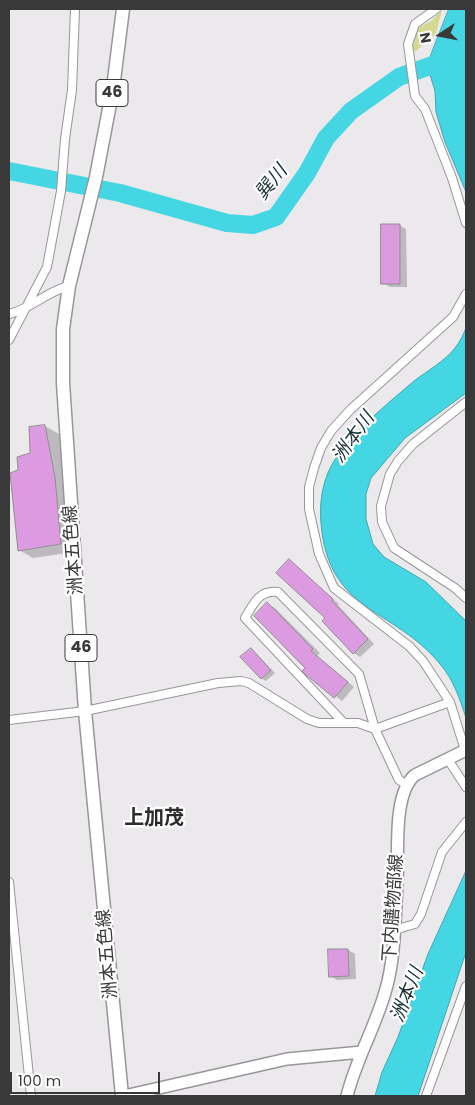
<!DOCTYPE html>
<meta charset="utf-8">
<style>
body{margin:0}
#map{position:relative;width:475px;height:1105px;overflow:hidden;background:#ece9ed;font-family:Poppins,sans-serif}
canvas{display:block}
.frame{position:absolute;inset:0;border:10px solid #3a393a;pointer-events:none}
.north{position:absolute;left:415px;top:10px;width:50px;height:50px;-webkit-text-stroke:4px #fff;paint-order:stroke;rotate:259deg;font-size:14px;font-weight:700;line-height:20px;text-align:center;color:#3a393a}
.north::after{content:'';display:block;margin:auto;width:18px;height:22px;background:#3a393a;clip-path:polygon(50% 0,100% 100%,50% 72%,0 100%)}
.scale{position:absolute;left:10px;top:1072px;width:150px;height:22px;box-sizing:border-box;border:2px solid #3a393a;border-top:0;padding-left:6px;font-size:15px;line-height:18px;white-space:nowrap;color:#3a393a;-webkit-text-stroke:4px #fff;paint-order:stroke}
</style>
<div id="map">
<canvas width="475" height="1105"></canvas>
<div class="frame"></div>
<div class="north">N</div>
<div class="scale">100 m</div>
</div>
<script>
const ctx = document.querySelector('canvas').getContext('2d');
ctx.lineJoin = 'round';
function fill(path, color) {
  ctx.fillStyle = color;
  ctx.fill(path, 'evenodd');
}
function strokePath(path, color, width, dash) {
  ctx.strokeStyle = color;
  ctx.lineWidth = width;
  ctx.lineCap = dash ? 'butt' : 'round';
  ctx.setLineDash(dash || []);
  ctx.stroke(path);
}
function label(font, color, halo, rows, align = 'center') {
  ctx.font = font + ' Poppins,"Noto Sans JP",sans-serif';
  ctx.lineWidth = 4.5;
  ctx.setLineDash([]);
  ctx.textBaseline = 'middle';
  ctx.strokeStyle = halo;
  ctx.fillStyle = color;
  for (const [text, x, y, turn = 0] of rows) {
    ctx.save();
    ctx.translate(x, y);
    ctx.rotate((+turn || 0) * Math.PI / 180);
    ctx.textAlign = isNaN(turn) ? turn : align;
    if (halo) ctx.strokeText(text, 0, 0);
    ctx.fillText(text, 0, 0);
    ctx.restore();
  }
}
fill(new Path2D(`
 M442,10L436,33L415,52L413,47L418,28L431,21Z`), '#d5d88f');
const water = new Path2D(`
 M449,9H466V192L445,142L436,112L435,91L427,65Z
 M466,328V393L405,438L371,478L366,494V519L373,544L384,557L426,582L466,621V718C460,699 453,679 440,664C393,607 328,613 321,523C319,501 323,477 336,458C357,428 386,405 414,381C427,371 445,361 455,348C460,342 463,335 466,328Z
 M466,871V952L418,1096H375L382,1072L398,1037L428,954Z`);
fill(water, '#44d6e2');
strokePath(water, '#41a7b0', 1);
fill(new Path2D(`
 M399,225L406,229L407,287H390L383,283Z
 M45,426L59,434L68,486L74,552L33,558L19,550L20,471L32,454Z
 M289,561L339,604L338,605L374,644L360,657L353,653L326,618Z
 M268,604L275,608L320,653L317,656L354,687L342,701L306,673V668Z
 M251,649L275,673L266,681L261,678Z
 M348,950L355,954L356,979L337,980L330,976Z`), '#0003');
strokePath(new Path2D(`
 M9,171L120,193L227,223L253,225L276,217L307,173L326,138L351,111L399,77L466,53`), '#44d6e2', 18);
const building = new Path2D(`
 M381,224H400V284H381Z
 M45,425L55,477L61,544L18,551L10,473L18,470L17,457L30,453L29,427Z
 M289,559L333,599L332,601L368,639L353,654L322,621L325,618L276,573Z
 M267,602L313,649L311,651L348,682L334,698L305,674L302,671L305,668L254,616Z
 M251,648L271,670L261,679L240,657Z
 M328,949H348L349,976L329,977Z`);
fill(building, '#dc9ae0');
strokePath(building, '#908e91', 1);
const street = new Path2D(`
 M436,9L415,24L408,44L415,96L425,109L452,178L466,223
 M9,314C31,309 47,291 69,286
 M9,340L47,267L61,191L65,139L72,90L75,9
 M466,402L413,444L398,461L390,474L381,506L382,522L394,548L455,588L466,598
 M9,720L85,711L218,683L241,681L249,683L307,719L319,723H358L375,729L399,780L406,784
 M342,721L245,618C254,603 259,590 278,592L359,674L375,729L450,702
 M465,750L450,702L423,661L409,646L334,588L319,554L309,509V487L314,468L321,448L331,431L350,410L453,317L466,294
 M447,758L466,787
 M9,882L31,1096
 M394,930L415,924L421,914L442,852L466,822
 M426,1096L466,986`);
const secondary = new Path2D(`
 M124,1096L287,1059L362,1052
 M347,1096C356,1059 376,1026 386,989C395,958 395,917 397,884C399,855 392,794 415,775L466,750`);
const primary = new Path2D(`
 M122,1096L85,711L63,383V329L69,286L96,177L113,88L123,9`);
strokePath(street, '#989699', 10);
strokePath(secondary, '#989699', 14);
strokePath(primary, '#989699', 15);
strokePath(street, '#fff', 8);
strokePath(secondary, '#fff', 11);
strokePath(primary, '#fff', 12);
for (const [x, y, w] of [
 [112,93,32],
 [81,648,32]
]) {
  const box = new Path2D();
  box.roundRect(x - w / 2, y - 13.5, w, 27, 4);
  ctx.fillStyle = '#fff';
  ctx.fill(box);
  strokePath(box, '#3a393a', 1);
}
label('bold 16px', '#3a393a', null, [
 ["46",112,93],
 ["46",81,648]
]);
label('18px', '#3a393a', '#fff', [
 ["洲本五色線",74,550,-94],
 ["下内膳物部線",394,908,-86],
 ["洲本五色線",108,954,-95]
]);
label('italic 19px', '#183032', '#fff', [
 ["巽川",272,183,-51],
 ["洲本川",354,438,-54],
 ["洲本川",408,995,-68]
]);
label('bold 20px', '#2c2a2d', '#fff', [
 ["上加茂",154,819]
]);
</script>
